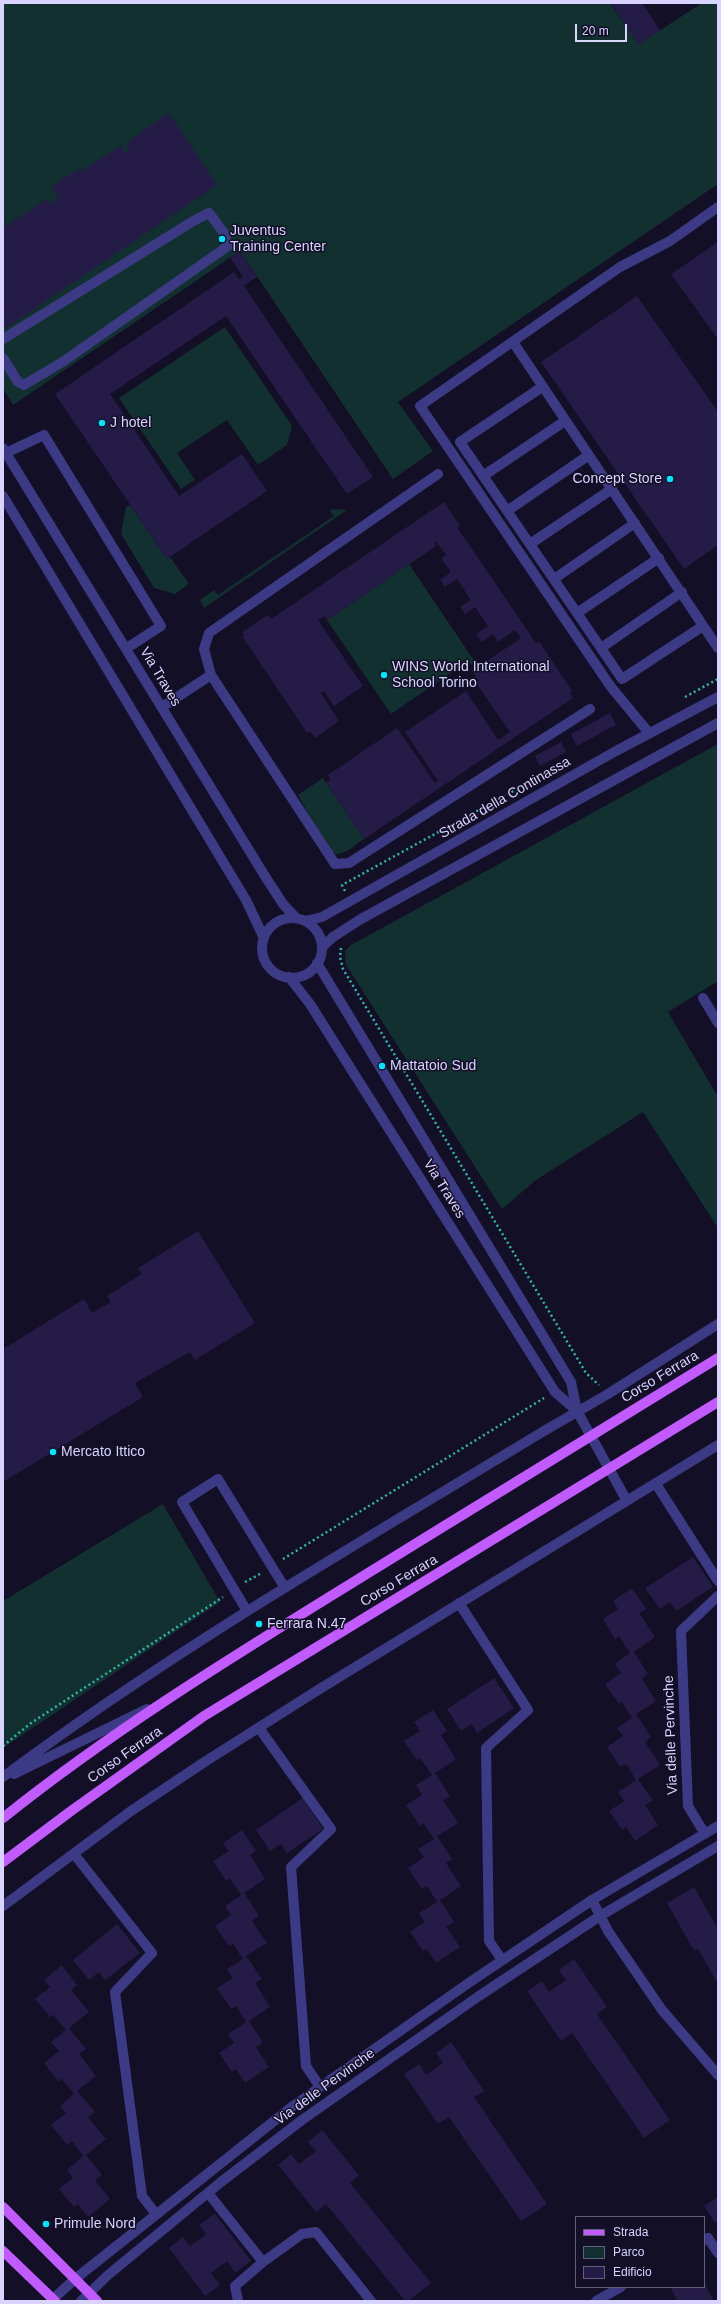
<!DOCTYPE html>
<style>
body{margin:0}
#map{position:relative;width:721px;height:2304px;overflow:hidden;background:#130f26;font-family:Arial,sans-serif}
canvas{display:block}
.frame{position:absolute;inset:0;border:4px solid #d9d4ff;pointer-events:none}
.legend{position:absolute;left:575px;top:2216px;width:130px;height:72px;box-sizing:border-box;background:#130f26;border:1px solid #625e7d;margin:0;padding:5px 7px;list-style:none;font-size:12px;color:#d9d4ff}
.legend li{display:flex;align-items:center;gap:8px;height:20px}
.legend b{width:20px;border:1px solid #625e7d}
.scale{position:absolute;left:575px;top:24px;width:52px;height:18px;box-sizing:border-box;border:2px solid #d9d4ff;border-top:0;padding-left:5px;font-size:12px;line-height:14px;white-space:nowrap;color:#d9d4ff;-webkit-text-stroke:3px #130f26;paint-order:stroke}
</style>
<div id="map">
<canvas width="721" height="2304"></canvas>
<div class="frame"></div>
<ul class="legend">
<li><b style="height:5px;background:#c25bff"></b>Strada</li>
<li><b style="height:11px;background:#12302f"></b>Parco</li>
<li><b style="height:11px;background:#241b47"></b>Edificio</li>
</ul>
<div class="scale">20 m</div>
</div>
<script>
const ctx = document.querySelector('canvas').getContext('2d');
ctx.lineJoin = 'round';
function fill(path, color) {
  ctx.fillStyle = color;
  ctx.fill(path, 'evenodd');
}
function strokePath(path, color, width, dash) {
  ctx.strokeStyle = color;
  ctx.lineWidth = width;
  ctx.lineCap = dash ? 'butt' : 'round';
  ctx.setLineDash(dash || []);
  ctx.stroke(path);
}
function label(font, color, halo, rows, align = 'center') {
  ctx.font = font + ' Arial,sans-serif';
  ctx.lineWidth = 3;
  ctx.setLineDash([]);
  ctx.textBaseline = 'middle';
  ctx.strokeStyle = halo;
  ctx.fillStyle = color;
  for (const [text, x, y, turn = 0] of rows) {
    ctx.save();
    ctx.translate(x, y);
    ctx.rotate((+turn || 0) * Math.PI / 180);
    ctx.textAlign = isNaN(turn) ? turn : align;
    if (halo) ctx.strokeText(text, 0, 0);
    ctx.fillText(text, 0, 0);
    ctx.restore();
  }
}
fill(new Path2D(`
 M3,3H610L639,44L702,3H718V184L398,402L433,451L393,479L240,251L13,405L3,388Z
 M225,327L292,426L287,445L258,465L227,420L177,453L195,480L181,489L119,398Z
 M130,505L167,559L170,557L189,584L175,594L154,588L121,534L126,507Z
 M333,509L347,510L204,608L200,600L214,590L218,595L334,516L330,511Z
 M409,564L475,662L471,665L468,661L391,714L327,620Z
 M718,744V981L668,1012L718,1097V1228L643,1112L536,1180L502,1209L346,965L345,951L351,945Z
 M323,778L364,839C353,846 342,860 329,851L298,795Z
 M163,1504L220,1602L3,1748V1601Z`), '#12302f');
fill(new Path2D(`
 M611,3H642L660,30L639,45Z
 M169,113L217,185L6,328L3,324V228L47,199L50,204L59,198L51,187L80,168L82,171L120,146L125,153L130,149L126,143Z
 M718,242V339L671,274Z
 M240,251L257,277L244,286L373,477L347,494L226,316L110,394L179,496L242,454L267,491L167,559L55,394L234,272L239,279L243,277L230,258Z
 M637,296L718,412V545L684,569L541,362Z
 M444,502L460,526L457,527L536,643L539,641L572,691L570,693L573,698L364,839L326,782L330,780L328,775L397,728L435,783L438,781L405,732L466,691L498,740L510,732L476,683L479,681L472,671L521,638L515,630L498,642L493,634L482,642L476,634L488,626L475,607L465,614L460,607L471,600L457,579L445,587L440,580L451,572L441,558L446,555L436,541L434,544L436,546L327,620L325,616L318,620L363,686L334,706L324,691L321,693L339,721L315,738L310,731L307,733L242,636L244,635L242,632L268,615L271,619Z
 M610,713L616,725L577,746L571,734Z
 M561,742L566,752L540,766L535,756Z
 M198,1231L255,1323L195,1360L190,1352L135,1383L143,1397L3,1482V1349L84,1299L92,1313L111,1302L107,1296L142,1274L138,1268Z
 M693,1557L713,1587L676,1611L670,1602L660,1609L645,1588Z
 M632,1588L646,1609L639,1613L655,1637L634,1652L648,1674L642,1679L656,1701L636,1714L651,1737L645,1742L660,1765L638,1779L653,1800L645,1805L658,1825L635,1841L626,1827L622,1830L609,1811L624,1801L618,1792L636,1780L626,1764L620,1767L607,1747L623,1736L617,1728L632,1718L622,1702L619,1704L605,1684L621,1673L615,1664L630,1653L619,1636L615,1639L603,1619L618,1609L613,1601Z
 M494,1678L514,1708L477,1733L472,1724L461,1731L447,1709Z
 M433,1710L447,1731L441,1735L456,1759L435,1773L450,1796L443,1800L458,1823L437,1836L452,1859L446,1863L461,1886L440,1900L454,1922L446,1927L460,1947L436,1963L427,1949L423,1951L410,1932L425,1922L419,1913L437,1902L427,1886L422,1889L408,1868L424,1857L418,1849L434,1839L423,1823L420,1826L406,1805L422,1795L416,1785L432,1775L420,1758L417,1760L404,1741L420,1731L414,1722Z
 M303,1798L323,1829L287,1853L281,1844L270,1851L256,1830Z
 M242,1830L256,1851L250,1855L265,1879L244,1893L259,1916L252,1921L267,1943L246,1956L262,1979L255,1983L270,2007L249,2021L263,2042L256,2047L269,2067L245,2083L236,2069L232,2072L219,2053L234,2043L228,2034L246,2022L236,2006L231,2009L217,1988L233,1978L227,1969L243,1959L233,1944L229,1946L215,1926L231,1915L225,1906L241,1895L230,1878L226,1881L213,1861L229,1851L223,1843Z
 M694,1887L718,1929V1984L698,1949L694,1951L667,1903Z
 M117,1924L140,1953L105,1980L99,1972L89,1980L73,1960Z
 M574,1959L607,2007L597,2014L670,2120L644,2138L572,2033L561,2041L527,1991L542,1981L549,1992L566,1980L559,1970Z
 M62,1965L77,1985L71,1990L89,2012L69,2028L86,2049L79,2054L96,2076L77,2091L95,2112L88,2117L106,2139L86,2155L102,2175L95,2180L110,2199L88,2217L78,2204L74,2207L59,2189L73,2178L67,2170L83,2156L72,2141L67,2145L51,2125L66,2113L60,2106L74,2094L62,2079L59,2082L44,2063L59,2051L51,2042L66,2030L53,2015L50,2017L35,1999L50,1987L44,1980Z
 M451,2042L484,2091L474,2097L547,2204L521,2221L449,2117L438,2124L404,2074L419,2064L426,2075L443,2063L436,2053Z
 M322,2130L359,2175L350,2183L431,2283L408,2301H405L326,2204L316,2212L278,2165L291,2154L299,2164L316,2151L308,2142Z
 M718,2197V2220L715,2223L704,2206Z
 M215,2214L251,2261L235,2273L227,2261L211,2273L220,2285L205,2296L169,2248L183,2237L190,2246L206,2234L199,2225Z
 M704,2283L714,2301H678L670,2287H704Z`), '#241b47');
strokePath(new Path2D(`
 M685,697L718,679
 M345,891L342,885L537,778
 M341,948L340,957L343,969L586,1373L599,1385
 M283,1559L544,1398
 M245,1582L260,1574
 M3,1746L31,1723L223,1597`), '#2fb8b0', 2.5, [2, 3]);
strokePath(new Path2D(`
 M3,339L195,220L209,213L224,233L228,246L64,361L24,385L18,382L3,358
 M513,342L718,648
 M542,387L460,442L622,679L703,626
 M3,448L263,873L283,904L296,918
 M6,453L44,435L161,626L127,648
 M483,476L565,421
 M3,496L246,900L264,938
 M507,511L589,455
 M530,544L612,489
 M554,579L635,523
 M577,613L659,558
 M601,648L682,592
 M211,675L335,864L349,863L590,709
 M162,707L211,675L204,649L209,633L438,474
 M649,733L611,687L420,406L620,267L670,241L718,207
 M262 948a30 30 0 1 1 60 0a30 30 0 1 1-60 0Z
 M305,921L322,917L616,751L718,697
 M322,947L333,937L361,919L718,723
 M317,963L571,1382L577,1411
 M289,977L310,1004L555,1392L577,1411L627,1501
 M703,998L718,1023
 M656,1484L718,1581
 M459,1603L528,1710L486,1748L489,1941L502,1960
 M247,1611L182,1502L218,1479L285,1588
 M259,1728L331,1829L291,1867L306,2066L320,2087
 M14,1774L147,1709
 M3,1777C175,1648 361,1542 544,1431L608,1394L718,1324
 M705,1834L688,1806L681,1631L718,1596
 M74,1854L152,1953L115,1992L142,2196L156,2214
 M592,1900L608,1931L662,2010L718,2075
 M3,1906L131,1811L206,1761L318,1690L718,1445
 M208,2193L263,2262
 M704,2240L708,2238L718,2253
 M53,2299L75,2279L293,2106L470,1982L592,1900L718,1826
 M81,2301L108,2275L221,2182L302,2120L479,1996L600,1916L718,1846
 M238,2301L235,2286L263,2262L302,2234L316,2232L371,2301
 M596,2301L621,2287`), '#3d3a85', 10);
strokePath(new Path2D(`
 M3,1818C109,1733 224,1662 339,1591C465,1513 591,1436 718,1358
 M3,1862L71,1811L204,1716L718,1402
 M3,2207L97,2301
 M3,2251L55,2301`), '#c25bff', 10);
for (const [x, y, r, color] of [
 [222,239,4,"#00e5ff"],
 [102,423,4,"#00e5ff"],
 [670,479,4,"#00e5ff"],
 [384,675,4,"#00e5ff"],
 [382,1066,4,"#00e5ff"],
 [53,1452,4,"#00e5ff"],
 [259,1624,4,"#00e5ff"],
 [46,2224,4,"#00e5ff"]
]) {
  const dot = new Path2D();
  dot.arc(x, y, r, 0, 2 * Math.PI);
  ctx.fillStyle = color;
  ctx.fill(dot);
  strokePath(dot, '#130f26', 1.5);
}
label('14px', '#d9d4ff', '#130f26', [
 ["Juventus",230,231],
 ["Training Center",230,247],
 ["J hotel",110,423],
 ["Concept Store",662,479,"right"],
 ["WINS World International",392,667],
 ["School Torino",392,683],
 ["Mattatoio Sud",390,1066],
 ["Mercato Ittico",61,1452],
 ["Ferrara N.47",267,1624],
 ["Primule Nord",54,2224]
], 'left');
label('14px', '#d9d4ff', '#130f26', [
 ["Via Traves",160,677,59],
 ["Strada della Continassa",505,798,-30],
 ["Via Traves",444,1189,58],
 ["Corso Ferrara",660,1377,-31],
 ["Corso Ferrara",399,1581,-31],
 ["Via delle Pervinche",671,1735,-92],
 ["Corso Ferrara",125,1755,-35],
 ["Via delle Pervinche",325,2087,-36]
]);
</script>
